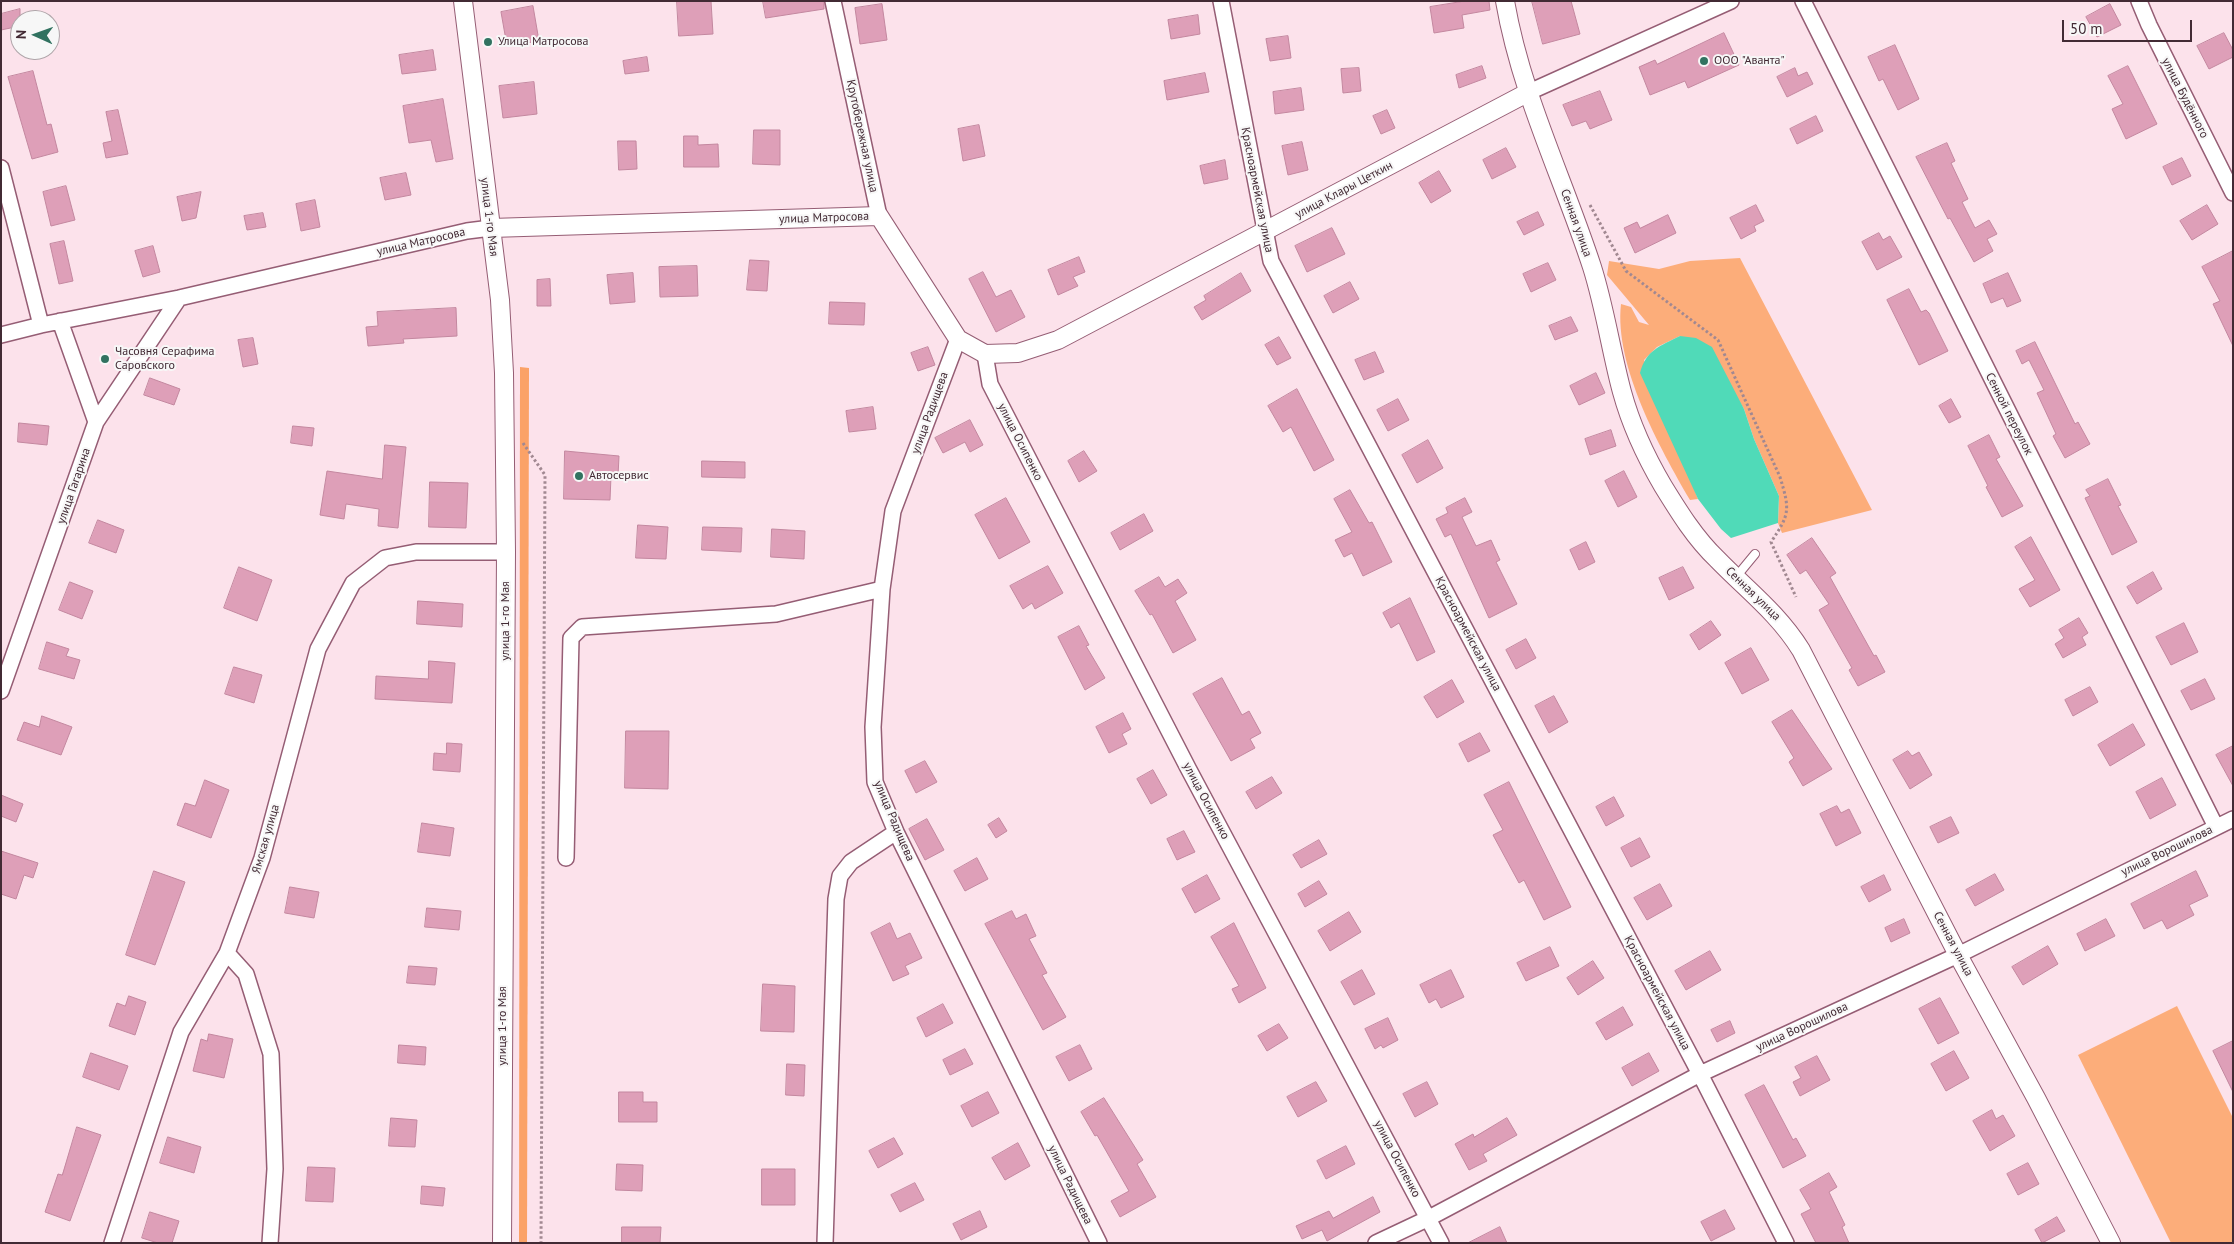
<!DOCTYPE html>
<meta charset="utf-8">
<style>
body{margin:0}
#map{position:relative;width:2234px;height:1244px;overflow:hidden;background:#fce2eb;font-family:"PT Sans",sans-serif}
canvas{display:block}
.frame{position:absolute;inset:0;border:2px solid #422a34;pointer-events:none}
.north{position:absolute;left:10px;top:10px;width:50px;height:50px;box-sizing:border-box;background:#f7f7f7;border:1px solid #afa5a9;border-radius:50%;rotate:272deg;font-size:14px;font-weight:700;line-height:20px;text-align:center;color:#422a34}
.north::after{content:'';display:block;margin:auto;width:18px;height:22px;background:#317260;clip-path:polygon(50% 0,100% 100%,50% 72%,0 100%)}
.scale{position:absolute;left:2062px;top:20px;width:130px;height:22px;box-sizing:border-box;border:2px solid #422a34;border-top:0;padding-left:6px;font-size:15px;line-height:18px;white-space:nowrap;color:#422a34;-webkit-text-stroke:4px #f7f7f7;paint-order:stroke}
</style>
<div id="map">
<canvas width="2234" height="1244"></canvas>
<div class="frame"></div>
<div class="north">N</div>
<div class="scale">50 m</div>
</div>
<script>
const ctx = document.querySelector('canvas').getContext('2d');
ctx.lineJoin = 'round';
function fill(path, color) {
  ctx.fillStyle = color;
  ctx.fill(path, 'evenodd');
}
function strokePath(path, color, width, dash) {
  ctx.strokeStyle = color;
  ctx.lineWidth = width;
  ctx.lineCap = dash ? 'butt' : 'round';
  ctx.setLineDash(dash || []);
  ctx.stroke(path);
}
function label(font, color, halo, rows, align = 'center') {
  ctx.font = font + ' "PT Sans",sans-serif';
  ctx.lineWidth = 4;
  ctx.setLineDash([]);
  ctx.textBaseline = 'middle';
  ctx.strokeStyle = halo;
  ctx.fillStyle = color;
  for (const [text, x, y, turn = 0] of rows) {
    ctx.save();
    ctx.translate(x, y);
    ctx.rotate((+turn || 0) * Math.PI / 180);
    ctx.textAlign = isNaN(turn) ? turn : align;
    if (halo) ctx.strokeText(text, 0, 0);
    ctx.fillText(text, 0, 0);
    ctx.restore();
  }
}
fill(new Path2D(`
 M1740,258L1872,510L1782,533L1778,523L1779,496L1754,439L1744,409L1733,391L1680,336L1657,347L1644,360L1698,499L1690,500C1660,448 1614,366 1621,304L1631,307L1639,322L1649,325L1607,275L1609,261L1659,269L1690,261Z
 M2177,1006L2233,1118V1243H2171L2078,1055Z`), '#fcad7a');
fill(new Path2D(`
 M520,367L529,368L527,1243H519Z`), '#fba267');
fill(new Path2D(`
 M1680,336L1696,338L1712,347L1744,409L1754,439L1779,496L1778,523L1731,538L1721,529L1698,499L1640,373C1646,350 1660,346 1680,336Z`), '#50dab8');
const building = new Path2D(`
 M677,1H711L713,34L679,36Z
 M763,1H824V9L766,18Z
 M1465,1H1489L1490,10L1462,15L1464,28L1434,33L1430,7Z
 M1532,1H1571L1580,34L1543,44Z
 M882,4L887,40L860,44L855,8Z
 M2110,4L2121,25L2097,37L2086,17Z
 M533,6L539,41L507,46L501,12Z
 M20,9V26L1,30V14Z
 M1198,15L1200,34L1171,39L1168,20Z
 M1724,33L1739,65L1688,88L1685,81L1650,95L1639,67L1655,60L1657,64Z
 M2224,33L2233,50V57L2209,69L2197,46Z
 M1288,36L1291,58L1270,61L1266,39Z
 M1895,45L1919,99L1898,110L1883,79L1879,81L1868,57Z
 M433,50L436,70L402,74L399,55Z
 M647,57L649,71L625,74L623,61Z
 M1482,66L1486,78L1459,88L1456,75Z
 M2128,66L2157,124L2126,139L2112,109L2123,104L2108,76Z
 M1359,68L1361,91L1343,93L1341,69Z
 M1795,68L1798,76L1807,72L1813,84L1787,97L1777,77Z
 M33,71L47,125L51,124L58,152L32,159L8,77Z
 M1205,73L1209,92L1167,100L1164,81Z
 M534,82L537,114L503,118L499,86Z
 M1301,88L1304,110L1275,114L1273,92Z
 M1600,91L1612,120L1590,129L1586,121L1572,126L1563,105Z
 M443,99L453,159L436,162L431,140L409,143L403,106Z
 M118,110L128,154L106,158L103,143L112,141L106,112Z
 M1387,110L1395,128L1381,134L1373,116Z
 M1816,116L1823,131L1797,144L1790,129Z
 M979,125L985,156L963,161L958,129Z
 M754,130H780V165L753,164Z
 M684,136H698V145L718,144L719,167H684Z
 M618,141H636L637,169L619,170Z
 M1302,142L1308,170L1288,175L1282,146Z
 M1947,143L1955,161L1951,163L1968,199L1962,202L1975,228L1989,220L1997,234L1987,239L1993,251L1974,262L1950,218L1948,219L1916,157Z
 M1506,148L1516,167L1492,179L1483,160Z
 M2182,158L2191,176L2172,185L2163,167Z
 M1225,160L1228,179L1204,184L1200,166Z
 M1439,171L1451,191L1431,203L1419,183Z
 M406,173L411,195L385,200L380,178Z
 M66,186L75,220L51,226L43,192Z
 M201,192L196,218L182,221L177,197Z
 M315,200L320,227L301,231L296,204Z
 M1756,205L1764,221L1754,226L1756,231L1741,239L1730,218Z
 M2207,205L2218,224L2192,240L2180,221Z
 M1538,212L1544,225L1524,235L1517,222Z
 M263,213L266,227L247,230L244,216Z
 M1668,215L1676,233L1635,253L1624,228L1637,222L1640,228Z
 M1332,228L1345,254L1307,272L1295,246Z
 M1879,233L1883,240L1890,236L1902,257L1877,270L1862,242Z
 M64,241L73,281L59,284L50,244Z
 M153,246L160,272L143,277L135,251Z
 M2233,251V346L2213,304L2220,301L2202,267Z
 M1079,257L1085,272L1073,277L1078,286L1058,295L1048,270Z
 M750,260L769,261L767,291L747,290Z
 M1548,263L1556,280L1531,292L1523,274Z
 M697,266L698,296L660,297L659,267Z
 M983,272L996,297L1011,290L1025,317L996,332L969,279Z
 M633,273L635,302L610,304L607,275Z
 M1241,273L1251,291L1202,320L1194,307L1206,300L1204,296Z
 M2008,273L2021,301L2007,307L2003,298L1991,303L1983,284Z
 M550,279L551,306H537V280Z
 M1350,282L1359,299L1333,313L1324,296Z
 M1909,289L1921,312L1926,310L1929,313L1948,351L1919,365L1887,300Z
 M830,302L865,303L864,325L829,324Z
 M456,308L457,336L403,339L404,343L368,346L366,327L378,326L377,312Z
 M1571,317L1578,331L1555,340L1549,326Z
 M1279,337L1291,358L1277,365L1265,345Z
 M253,338L258,364L243,367L238,340Z
 M2035,342L2075,424L2078,422L2090,444L2065,458L2053,436L2056,434L2037,393L2044,390L2029,360L2022,364L2016,351Z
 M928,347L935,365L918,371L911,353Z
 M1375,352L1384,372L1364,380L1355,360Z
 M1596,373L1605,393L1579,405L1570,386Z
 M150,378L180,389L174,405L144,395Z
 M1297,389L1334,460L1314,471L1291,427L1283,432L1268,406Z
 M1398,399L1409,420L1388,431L1377,410Z
 M1951,399L1961,417L1949,423L1939,406Z
 M873,407L876,429L849,432L846,411Z
 M970,420L983,445L970,452L965,442L943,453L935,438Z
 M19,423L49,426L47,445L18,442Z
 M293,426L314,428L312,446L291,443Z
 M1611,430L1616,446L1590,455L1585,439Z
 M1989,435L2000,457L1996,459L2023,506L2002,517L1986,487L1988,486L1968,446Z
 M1428,440L1443,468L1417,483L1402,455Z
 M385,445L406,447L398,528L378,526L379,509L346,504L344,519L320,515L327,471L382,479Z
 M565,451L619,456L618,476H611L610,500L564,499Z
 M1084,451L1097,471L1079,482L1068,461Z
 M702,461L745,462V478L702,477Z
 M1624,471L1637,497L1618,507L1605,481Z
 M2108,479L2121,505L2118,506L2137,542L2112,555L2085,498L2090,496L2086,490Z
 M430,482L468,483L466,528L429,527Z
 M1350,490L1369,523L1372,522L1392,562L1363,576L1352,553L1344,557L1335,540L1352,532L1334,499Z
 M1006,498L1030,542L999,559L975,515Z
 M1465,498L1472,512L1462,517L1476,546L1491,540L1500,560L1496,562L1517,604L1489,618L1451,534L1445,537L1436,519L1448,513L1446,508Z
 M1144,514L1153,531L1120,550L1111,533Z
 M98,520L124,530L116,553L89,543Z
 M638,525L668,527L666,559L636,558Z
 M703,527L742,528L741,552L702,550Z
 M772,529L805,531L804,559L771,557Z
 M2031,537L2060,590L2030,607L2019,589L2035,580L2015,547Z
 M1812,538L1836,573L1830,577L1874,656L1876,655L1885,672L1858,686L1849,670L1852,668L1819,610L1829,604L1806,570L1800,574L1787,555Z
 M1586,542L1595,562L1579,570L1570,550Z
 M1048,566L1063,593L1035,609L1032,603L1023,609L1010,586Z
 M239,567L272,580L257,621L224,608Z
 M1683,567L1694,588L1669,600L1659,578Z
 M2153,572L2162,589L2137,604L2127,587Z
 M1159,577L1165,587L1178,579L1187,593L1175,601L1196,640L1173,653L1152,614L1150,615L1135,591Z
 M70,582L93,591L82,619L59,610Z
 M1410,598L1435,652L1417,661L1399,623L1391,628L1383,613Z
 M418,601L463,604L462,627L417,624Z
 M2079,618L2088,633L2082,637L2086,645L2063,658L2055,644L2064,638L2059,630Z
 M1711,621L1721,635L1699,650L1690,635Z
 M2184,623L2198,652L2171,665L2156,637Z
 M1079,626L1089,645L1086,646L1105,678L1085,690L1058,637Z
 M1526,639L1536,658L1516,669L1506,650Z
 M47,642L69,649L66,656L80,660L74,679L39,669Z
 M1751,648L1769,680L1742,694L1725,663Z
 M429,661L455,663L452,703L375,699L376,676L428,679Z
 M234,667L262,675L254,703L225,694Z
 M1222,678L1242,715L1249,711L1261,733L1250,739L1255,748L1231,761L1193,694Z
 M2205,679L2215,699L2191,710L2181,691Z
 M1452,680L1464,702L1437,718L1424,697Z
 M2090,687L2098,702L2073,716L2065,700Z
 M1554,696L1568,722L1549,733L1535,706Z
 M1792,710L1832,769L1803,786L1789,762L1794,758L1772,722Z
 M1123,713L1131,729L1122,734L1127,744L1109,753L1096,727Z
 M42,716L72,727L61,755L17,740L24,722L39,727Z
 M2133,724L2145,745L2110,766L2098,745Z
 M626,731H669L668,789L625,788Z
 M1480,733L1490,751L1468,762L1459,744Z
 M447,743L462,744L460,772L433,770L434,753L446,754Z
 M2233,746V786L2216,755Z
 M1908,751L1912,756L1919,752L1932,775L1910,789L1893,760Z
 M925,761L937,782L916,793L905,771Z
 M1153,770L1167,795L1151,804L1137,779Z
 M1272,777L1282,793L1256,809L1246,792Z
 M2162,778L2176,805L2150,819L2136,792Z
 M205,780L229,790L211,838L177,825L185,803L195,806Z
 M1509,782L1571,907L1544,920L1524,880L1519,883L1493,835L1503,830L1484,795Z
 M1,795L23,804L16,822L1,816Z
 M1614,797L1624,816L1606,826L1596,807Z
 M1837,806L1841,813L1849,809L1861,833L1836,846L1820,814Z
 M1951,817L1959,833L1938,843L1930,827Z
 M999,818L1007,831L996,838L988,825Z
 M927,819L944,850L925,860L909,829Z
 M422,823L454,828L450,856L418,852Z
 M1184,831L1195,852L1177,860L1167,839Z
 M1640,838L1650,857L1631,867L1621,848Z
 M1319,840L1327,854L1301,868L1293,855Z
 M1,851L38,863L33,878L24,875L16,899L1,894Z
 M977,858L988,879L965,891L954,871Z
 M154,871L185,882L155,965L126,955Z
 M2196,871L2208,896L2189,905L2194,915L2167,929L2162,920L2144,929L2131,904Z
 M1995,874L2004,890L1975,906L1966,890Z
 M1207,875L1220,899L1195,913L1182,889Z
 M1884,875L1891,890L1869,902L1861,887Z
 M1319,881L1327,894L1305,907L1298,894Z
 M1660,884L1672,906L1647,920L1634,898Z
 M290,887L319,892L314,918L285,913Z
 M427,908L461,911L459,930L425,927Z
 M1012,911L1016,919L1026,914L1036,936L1029,939L1047,973L1042,975L1066,1017L1043,1030L985,924Z
 M1349,912L1361,932L1330,951L1318,931Z
 M1904,919L1910,933L1891,942L1885,928Z
 M2106,919L2115,936L2085,951L2077,934Z
 M890,923L897,939L910,933L922,958L905,966L909,974L893,981L871,933Z
 M1234,923L1266,988L1239,1003L1232,989L1239,986L1211,937Z
 M2048,946L2058,964L2023,985L2012,967Z
 M1550,947L1559,966L1526,981L1517,963Z
 M1710,951L1721,970L1686,990L1675,971Z
 M1593,961L1604,978L1578,995L1567,978Z
 M409,966L437,968L435,985L407,983Z
 M1362,970L1375,994L1354,1005L1341,982Z
 M1451,970L1464,997L1441,1008L1436,999L1429,1003L1420,985Z
 M763,984L795,986L794,1032L761,1031Z
 M129,996L146,1002L135,1035L109,1026L117,1003L125,1006Z
 M1940,998L1959,1033L1938,1044L1919,1009Z
 M943,1004L953,1023L926,1037L917,1018Z
 M1623,1007L1633,1025L1606,1040L1596,1023Z
 M1388,1018L1398,1040L1383,1048L1381,1045L1375,1049L1365,1029Z
 M1730,1021L1735,1033L1717,1042L1711,1030Z
 M1279,1024L1288,1038L1267,1051L1258,1036Z
 M209,1034L233,1039L224,1078L193,1071L201,1039L207,1041Z
 M2233,1041V1092L2213,1051Z
 M399,1045L426,1047L425,1065L398,1063Z
 M1080,1045L1092,1069L1069,1081L1056,1057Z
 M965,1049L973,1064L950,1075L943,1060Z
 M1954,1051L1969,1078L1946,1091L1931,1064Z
 M91,1053L128,1066L119,1090L83,1077Z
 M1649,1053L1659,1071L1632,1086L1622,1068Z
 M1817,1056L1830,1080L1800,1096L1793,1082L1801,1078L1795,1067Z
 M787,1064L805,1065L804,1096L786,1095Z
 M1316,1082L1327,1101L1298,1117L1287,1097Z
 M1427,1082L1438,1104L1415,1117L1403,1094Z
 M1764,1085L1793,1140L1796,1138L1806,1156L1783,1168L1745,1095Z
 M619,1092H643V1102H657V1122H619Z
 M988,1092L999,1113L972,1127L961,1106Z
 M1104,1098L1143,1160L1137,1164L1156,1197L1120,1217L1111,1201L1129,1191L1097,1135L1095,1136L1081,1112Z
 M1992,1110L1996,1119L2003,1115L2015,1136L1990,1151L1973,1121Z
 M391,1118L417,1120L415,1147L389,1146Z
 M1507,1118L1517,1135L1483,1154L1487,1161L1469,1170L1455,1144L1473,1134L1474,1137Z
 M77,1127L101,1135L70,1221L45,1212L58,1174L62,1175Z
 M168,1137L201,1147L194,1173L160,1163Z
 M894,1138L903,1154L878,1168L869,1151Z
 M1018,1143L1030,1166L1005,1180L992,1158Z
 M1346,1146L1355,1164L1326,1179L1317,1161Z
 M2028,1163L2039,1184L2018,1195L2007,1174Z
 M617,1164L643,1165L642,1191L616,1190Z
 M308,1167L335,1168L333,1202L306,1201Z
 M762,1169H795V1205H762Z
 M1829,1173L1837,1187L1829,1192L1845,1225L1842,1227L1849,1243H1816L1801,1214L1811,1209L1800,1190Z
 M915,1183L924,1200L900,1212L891,1195Z
 M422,1186L445,1188L443,1206L421,1204Z
 M1373,1197L1380,1212L1327,1241L1322,1230L1302,1239L1296,1226L1329,1211L1333,1218Z
 M1725,1210L1735,1229L1711,1241L1701,1222Z
 M980,1211L987,1227L961,1240L953,1224Z
 M150,1212L179,1221L172,1243H158L142,1238Z
 M2057,1217L2065,1231L2042,1243L2035,1230Z
 M622,1227H661L660,1243H622Z
 M1500,1227L1507,1243H1468Z`);
fill(building, '#de9fb8');
strokePath(building, '#c3879f', 1);
const service = new Path2D(`
 M1736,577L1755,554`);
const minor = new Path2D(`
 M833,1L879,216
 M1221,1L1271,261L1700,1074L1786,1243
 M1803,1L2216,827
 M2139,1L2149,25L2233,193
 M1527,93L1731,1
 M1,168L41,325
 M60,321L96,422
 M1,335L41,325L179,298L467,231L491,228
 M958,339L893,511L882,589L873,727L875,782L896,832L1099,1243
 M985,354L990,384L1188,768L1441,1243
 M1,691L96,422L179,298
 M566,858L571,638L582,627L776,614L882,589
 M227,953L246,974L271,1054L275,1169L270,1243
 M112,1243L181,1032L227,953L262,858L318,649L353,583L385,558L416,552H506
 M825,1243L836,899L840,876L851,862L896,832
 M1376,1243L1429,1218L1700,1074L1958,955L2233,819`);
const tertiary = new Path2D(`
 M463,1L500,300L504,373L506,552L502,1243
 M1505,1C1521,94 1563,178 1592,267C1605,308 1611,351 1622,392C1631,425 1646,457 1663,486C1679,512 1695,538 1717,559C1747,590 1778,613 1801,650L1958,955L2036,1098L2111,1243
 M491,228L879,216L958,339L985,354L1018,353L1058,340L1527,93`);
strokePath(service, '#955d74', 10);
strokePath(minor, '#955d74', 18);
strokePath(tertiary, '#955d74', 20);
strokePath(new Path2D(`
 M1590,205L1626,271L1718,340L1780,477C1790,510 1790,514 1771,542L1796,597
 M523,443L545,475L541,1243`), '#a18891', 3, [2.5, 2.5]);
strokePath(service, '#fff', 8);
strokePath(minor, '#fff', 15);
strokePath(tertiary, '#fff', 18);
for (const [x, y, r, color] of [
 [488,42,5,"#317260"],
 [1704,61,5,"#317260"],
 [105,359,5,"#317260"],
 [579,476,5,"#317260"]
]) {
  const dot = new Path2D();
  dot.arc(x, y, r, 0, 2 * Math.PI);
  ctx.fillStyle = color;
  ctx.fill(dot);
  strokePath(dot, '#f7f7f7', 2);
}
label('12px', '#422a34', '#f7f7f7', [
 ["Улица Матросова",498,42],
 ["ООО \"Аванта\"",1714,61],
 ["Часовня Серафима",115,352],
 ["Саровского",115,366],
 ["Автосервис",589,476]
], 'left');
label('12px', '#422a34', '#f7f7f7', [
 ["улица Будённого",2185,98,63],
 ["Крутобережная улица",862,136,78],
 ["Красноармейская улица",1257,190,79],
 ["улица Клары Цеткин",1344,190,-28],
 ["улица 1-го Мая",489,217,83],
 ["улица Матросова",824,218,-2],
 ["Сенная улица",1576,223,70],
 ["улица Матросова",421,242,-13],
 ["улица Радищева",930,413,-70],
 ["Сенной переулок",2009,414,63],
 ["улица Осипенко",1020,442,63],
 ["улица Гагарина",74,486,-71],
 ["Сенная улица",1753,594,44],
 ["улица 1-го Мая",506,621,-90],
 ["Красноармейская улица",1468,634,62],
 ["улица Осипенко",1206,801,62],
 ["улица Радищева",894,821,67],
 ["Ямская улица",266,839,-74],
 ["улица Ворошилова",2167,851,-26],
 ["Сенная улица",1953,944,62],
 ["Красноармейская улица",1657,993,62],
 ["улица 1-го Мая",503,1026,-90],
 ["улица Ворошилова",1802,1027,-25],
 ["улица Осипенко",1397,1159,62],
 ["улица Радищева",1070,1185,64]
]);
</script>
